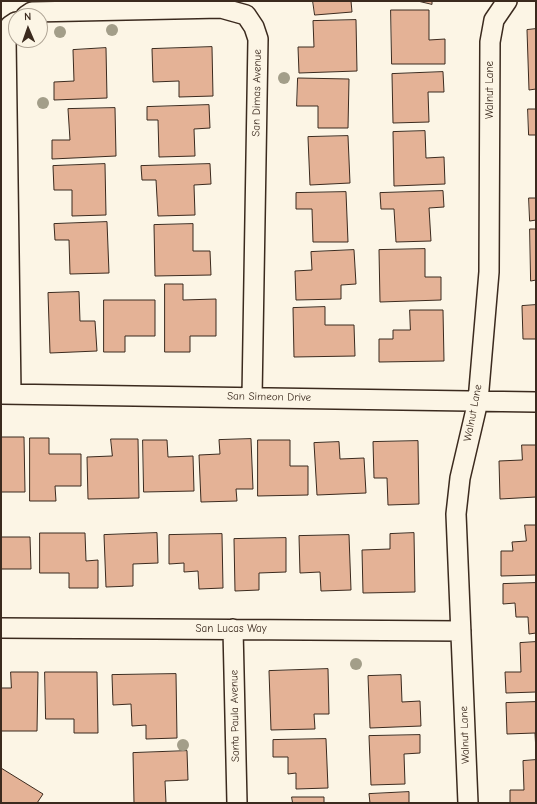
<!DOCTYPE html>
<style>
body{margin:0}
#map{position:relative;width:537px;height:804px;overflow:hidden;background:#fcf5e5;font-family:"Comic Neue",sans-serif}
canvas{display:block}
.frame{position:absolute;inset:0;border:2px solid #3b2a1e;pointer-events:none}
.north{position:absolute;left:8px;top:8px;width:40px;height:40px;box-sizing:border-box;background:#fcf5e5;border:1px solid #afa495;border-radius:50%;rotate:358deg;font-size:11px;font-weight:700;line-height:16px;text-align:center;color:#3b2a1e}
.north::after{content:'';display:block;margin:auto;width:14px;height:18px;background:#3b2a1e;clip-path:polygon(50% 0,100% 100%,50% 72%,0 100%)}
</style>
<div id="map">
<canvas width="537" height="804"></canvas>
<div class="frame"></div>
<div class="north">N</div>
</div>
<script>
const ctx = document.querySelector('canvas').getContext('2d');
ctx.lineJoin = 'round';
function fill(path, color) {
  ctx.fillStyle = color;
  ctx.fill(path, 'evenodd');
}
function strokePath(path, color, width, dash) {
  ctx.strokeStyle = color;
  ctx.lineWidth = width;
  ctx.lineCap = dash ? 'butt' : 'round';
  ctx.setLineDash(dash || []);
  ctx.stroke(path);
}
function label(font, color, halo, rows, align = 'center') {
  ctx.font = font + ' "Comic Neue",sans-serif';
  ctx.lineWidth = 3;
  ctx.setLineDash([]);
  ctx.textBaseline = 'middle';
  ctx.strokeStyle = halo;
  ctx.fillStyle = color;
  for (const [text, x, y, turn = 0] of rows) {
    ctx.save();
    ctx.translate(x, y);
    ctx.rotate((+turn || 0) * Math.PI / 180);
    ctx.textAlign = isNaN(turn) ? turn : align;
    if (halo) ctx.strokeText(text, 0, 0);
    ctx.fillText(text, 0, 0);
    ctx.restore();
  }
}
const building = new Path2D(`
 M313,1H351L352,12L315,15Z
 M418,1H432V4Z
 M391,10H429V40L445,39V64H392Z
 M356,20L357,71L299,73L298,47H314L313,21Z
 M536,29V89L529,90L527,30Z
 M212,47L213,96L179,97V81L153,82L152,49Z
 M106,48L107,98L54,100V82L74,81L73,50Z
 M443,72L444,92H428L429,122L393,123L392,74Z
 M298,78L349,79L348,128H318V106H297Z
 M209,105L210,128L194,129L195,156L159,157L158,120H147V107Z
 M115,108L116,156L52,159V140H70L68,109Z
 M528,109H536V135H529Z
 M425,131L426,158L444,157L445,184L394,186L393,132Z
 M348,136L350,183L310,185L308,137Z
 M105,164L106,215L72,216V190H54L53,166Z
 M210,164L211,184L194,185L195,215L158,216L156,180H142L141,166Z
 M443,191L444,207L429,208L431,241L396,242L394,209H381L380,193Z
 M346,192L348,242H313L312,209H296V193Z
 M529,198H536V220L530,221Z
 M107,222L109,273L70,274L69,240H55L54,224Z
 M193,224V251H210L211,275L155,276L154,225Z
 M530,229H536V280L531,281Z
 M425,249V277H441V300L380,302L379,250Z
 M354,250L356,284L341,285V299L296,300L295,271L312,270L311,252Z
 M165,284H183V300L216,299V336H190V352H165Z
 M79,292L80,321H95L97,351L50,353L48,293Z
 M104,300H155V336H125V352H104Z
 M536,305V339H523L522,306Z
 M325,307V325H354L355,356L294,357L293,308Z
 M410,310H443L444,361L379,362V339H393V330H410Z
 M1,437H24L25,492H1Z
 M30,438H49V454H81V486H55L56,501H30Z
 M111,439H138L139,498L88,499L87,457L112,456Z
 M251,439L253,489H236L237,501L201,502L199,455L220,454L219,440Z
 M143,440H167L168,457L193,456L194,491L144,492Z
 M258,440H290V466H308V495L258,496Z
 M418,441L419,504L388,505L387,478H374L373,442Z
 M339,442L340,459L364,458L366,493L317,495L314,443Z
 M522,445H536V497L500,499L499,461L522,460Z
 M525,525H536V575L501,576V551H513L512,542L526,541Z
 M40,533H85L86,561L98,560V588H69V573H40Z
 M157,533L158,563L133,564V586L106,587L104,535Z
 M414,533L415,592L363,593L362,550L390,549V534Z
 M222,534L223,588L199,589L198,571L184,572V563L169,564V535Z
 M349,535L351,590L321,591L320,572L300,573L299,536Z
 M1,537H30L31,569H1Z
 M286,538V572L259,573V590L235,591L234,539Z
 M536,583V633L529,634L528,617H516L515,603L503,604V584Z
 M536,642V692L506,693L505,672H521L520,643Z
 M328,669L329,714H314L315,729L271,730L269,671Z
 M11,672H38L37,731H1V688H11Z
 M45,672H97L98,733H74V719H46Z
 M176,674L177,738L146,739V725L132,726L131,704L113,705L112,675Z
 M401,675L402,702L420,701L421,726L370,728L368,676Z
 M536,702V752L535,733L507,734L506,703Z
 M420,735V753L404,754L405,784L371,785L369,736Z
 M326,739L328,788L296,789V773L288,774V757H273V740Z
 M187,751L188,780L165,781L166,803H134L133,753Z
 M536,760V803H510V790H524L523,761Z
 M1,768L43,794L37,803H1Z
 M409,792V803H370L369,794Z
 M292,797H324V803H293Z`);
fill(building, '#e4b296');
strokePath(building, '#3b2a1e', 1);
const street = new Path2D(`
 M26,16L32,12L221,8L246,15L254,27L258,39L252,397
 M1,394L536,402
 M11,394L6,39L10,26L16,22
 M1,628L461,631
 M233,629L237,803
 M468,803L456,514L460,478L478,401L489,272L490,42L494,20L507,1`);
strokePath(street, '#3b2a1e', 22);
strokePath(street, '#fcf5e5', 19);
ctx.fillStyle = '#a39e89';
for (const [x, y] of [
 [112,30],
 [60,32],
 [284,78],
 [43,103],
 [356,664],
 [183,745]
]) {
  ctx.beginPath();
  ctx.arc(x, y, 6, 0, 2 * Math.PI);
  ctx.fill();
}
label('11px', '#3b2a1e', '#fcf5e5', [
 ["Walnut Lane",490,90,-90],
 ["San Dimas Avenue",257,93,-89],
 ["San Simeon Drive",269,397,1],
 ["Walnut Lane",473,413,-79],
 ["San Lucas Way",231,629],
 ["Santa Paula Avenue",235,716,-91],
 ["Walnut Lane",465,735,-92]
]);
</script>
